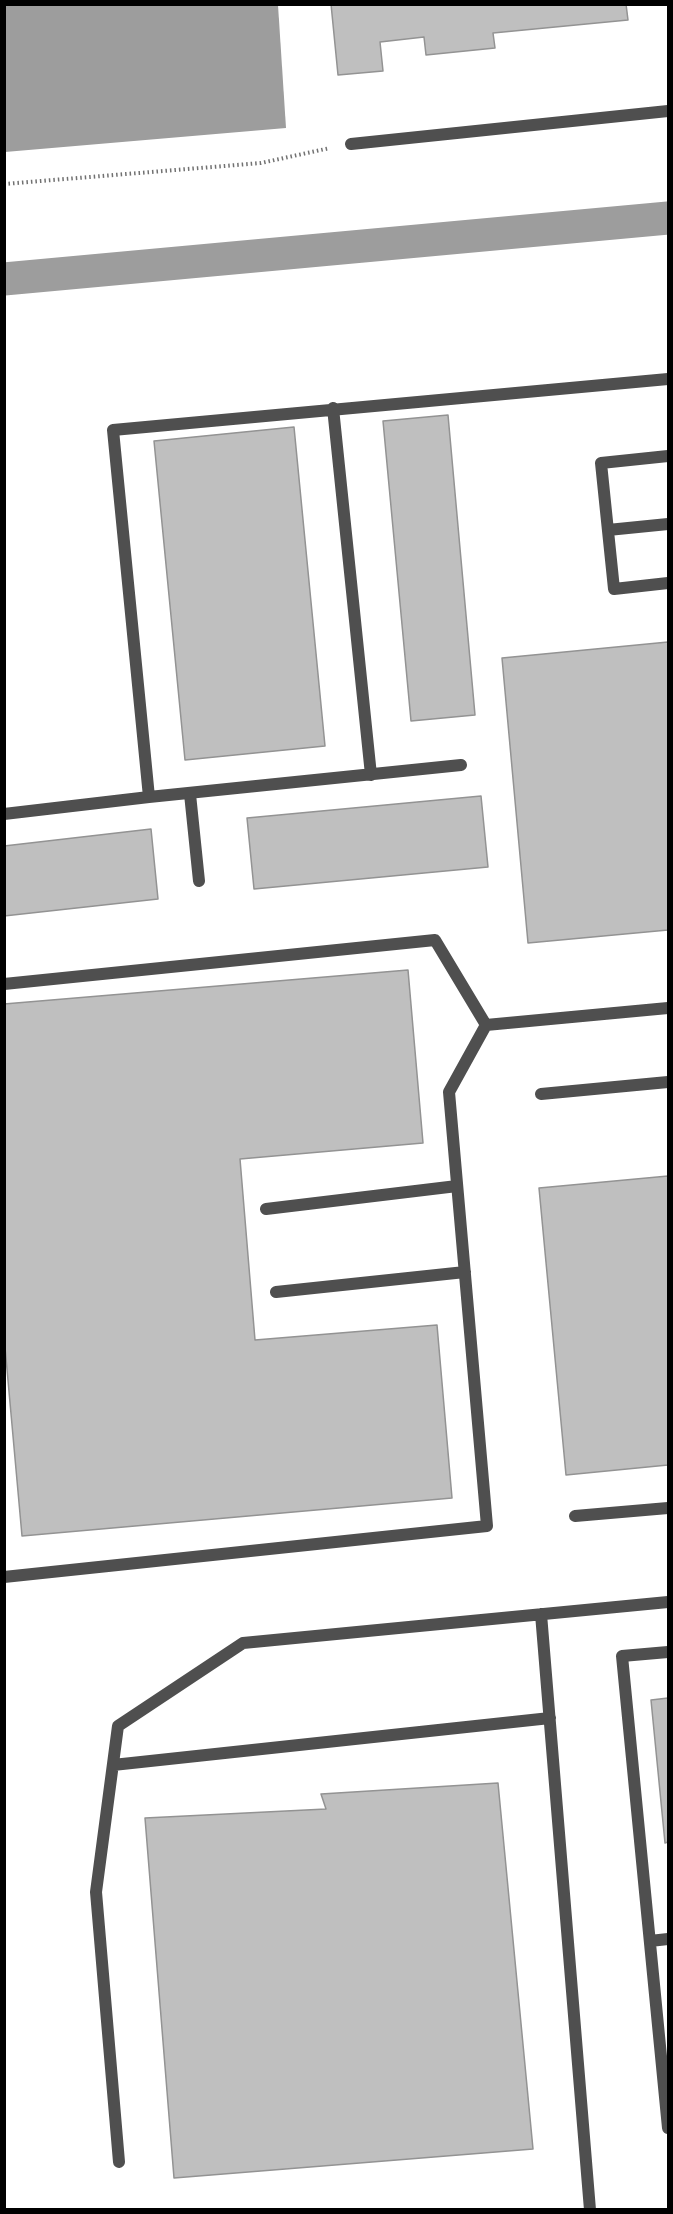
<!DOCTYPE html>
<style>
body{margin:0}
#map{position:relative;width:673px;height:2214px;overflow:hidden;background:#fff;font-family:Ubuntu,sans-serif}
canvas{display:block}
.frame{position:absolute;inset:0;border:6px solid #000;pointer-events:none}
</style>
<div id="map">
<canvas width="673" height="2214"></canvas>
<div class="frame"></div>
</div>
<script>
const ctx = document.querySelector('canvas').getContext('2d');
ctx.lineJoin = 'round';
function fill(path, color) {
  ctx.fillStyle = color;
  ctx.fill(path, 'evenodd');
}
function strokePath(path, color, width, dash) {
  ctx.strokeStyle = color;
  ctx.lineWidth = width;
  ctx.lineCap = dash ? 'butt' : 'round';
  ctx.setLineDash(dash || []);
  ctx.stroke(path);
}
fill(new Path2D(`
 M5,4L278,5L286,128L5,152Z`), '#9d9d9d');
strokePath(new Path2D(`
 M4,279L668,218`), '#9d9d9d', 33);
const building = new Path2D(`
 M331,4H626L628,20L493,33L495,48L426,55L424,37L380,42L383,71L338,75Z
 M448,415L475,715L411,721L383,421Z
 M294,427L325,746L185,760L154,441Z
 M668,642V930L528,943L502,658Z
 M481,796L488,867L254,889L247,818Z
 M151,829L158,899L4,916V846Z
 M408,970L423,1143L240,1159L255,1340L437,1325L452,1498L22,1536L4,1336V1004Z
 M668,1176V1465L566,1475L539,1188Z
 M668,1698V1842L665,1843L651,1700Z
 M498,1783L533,2149L174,2178L145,1818L326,1809L321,1794Z`);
fill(building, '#bfbfbf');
strokePath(building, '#939393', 1.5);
strokePath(new Path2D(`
 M4,184L261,163L330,148`), '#717171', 4, [1.5, 3]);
strokePath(new Path2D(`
 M351,144L668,111
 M333,408L371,775
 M668,456L601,463L614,589L668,583
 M608,530L668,524
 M461,765L149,797L113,430L668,379
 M190,794L199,881
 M4,814L149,797
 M4,984L435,940L486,1025
 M486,1025L668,1008
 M541,1094L668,1082
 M266,1209L457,1186
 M276,1292L465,1272
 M575,1516L668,1508
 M4,1577L487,1526L449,1092L486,1025
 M541,1614L590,2210
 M668,1652L622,1656L668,2128
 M113,1765L550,1718
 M650,1941L668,1939
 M119,2162L96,1892L118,1726L243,1643L668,1602`), '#4f4f4f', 12);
</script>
